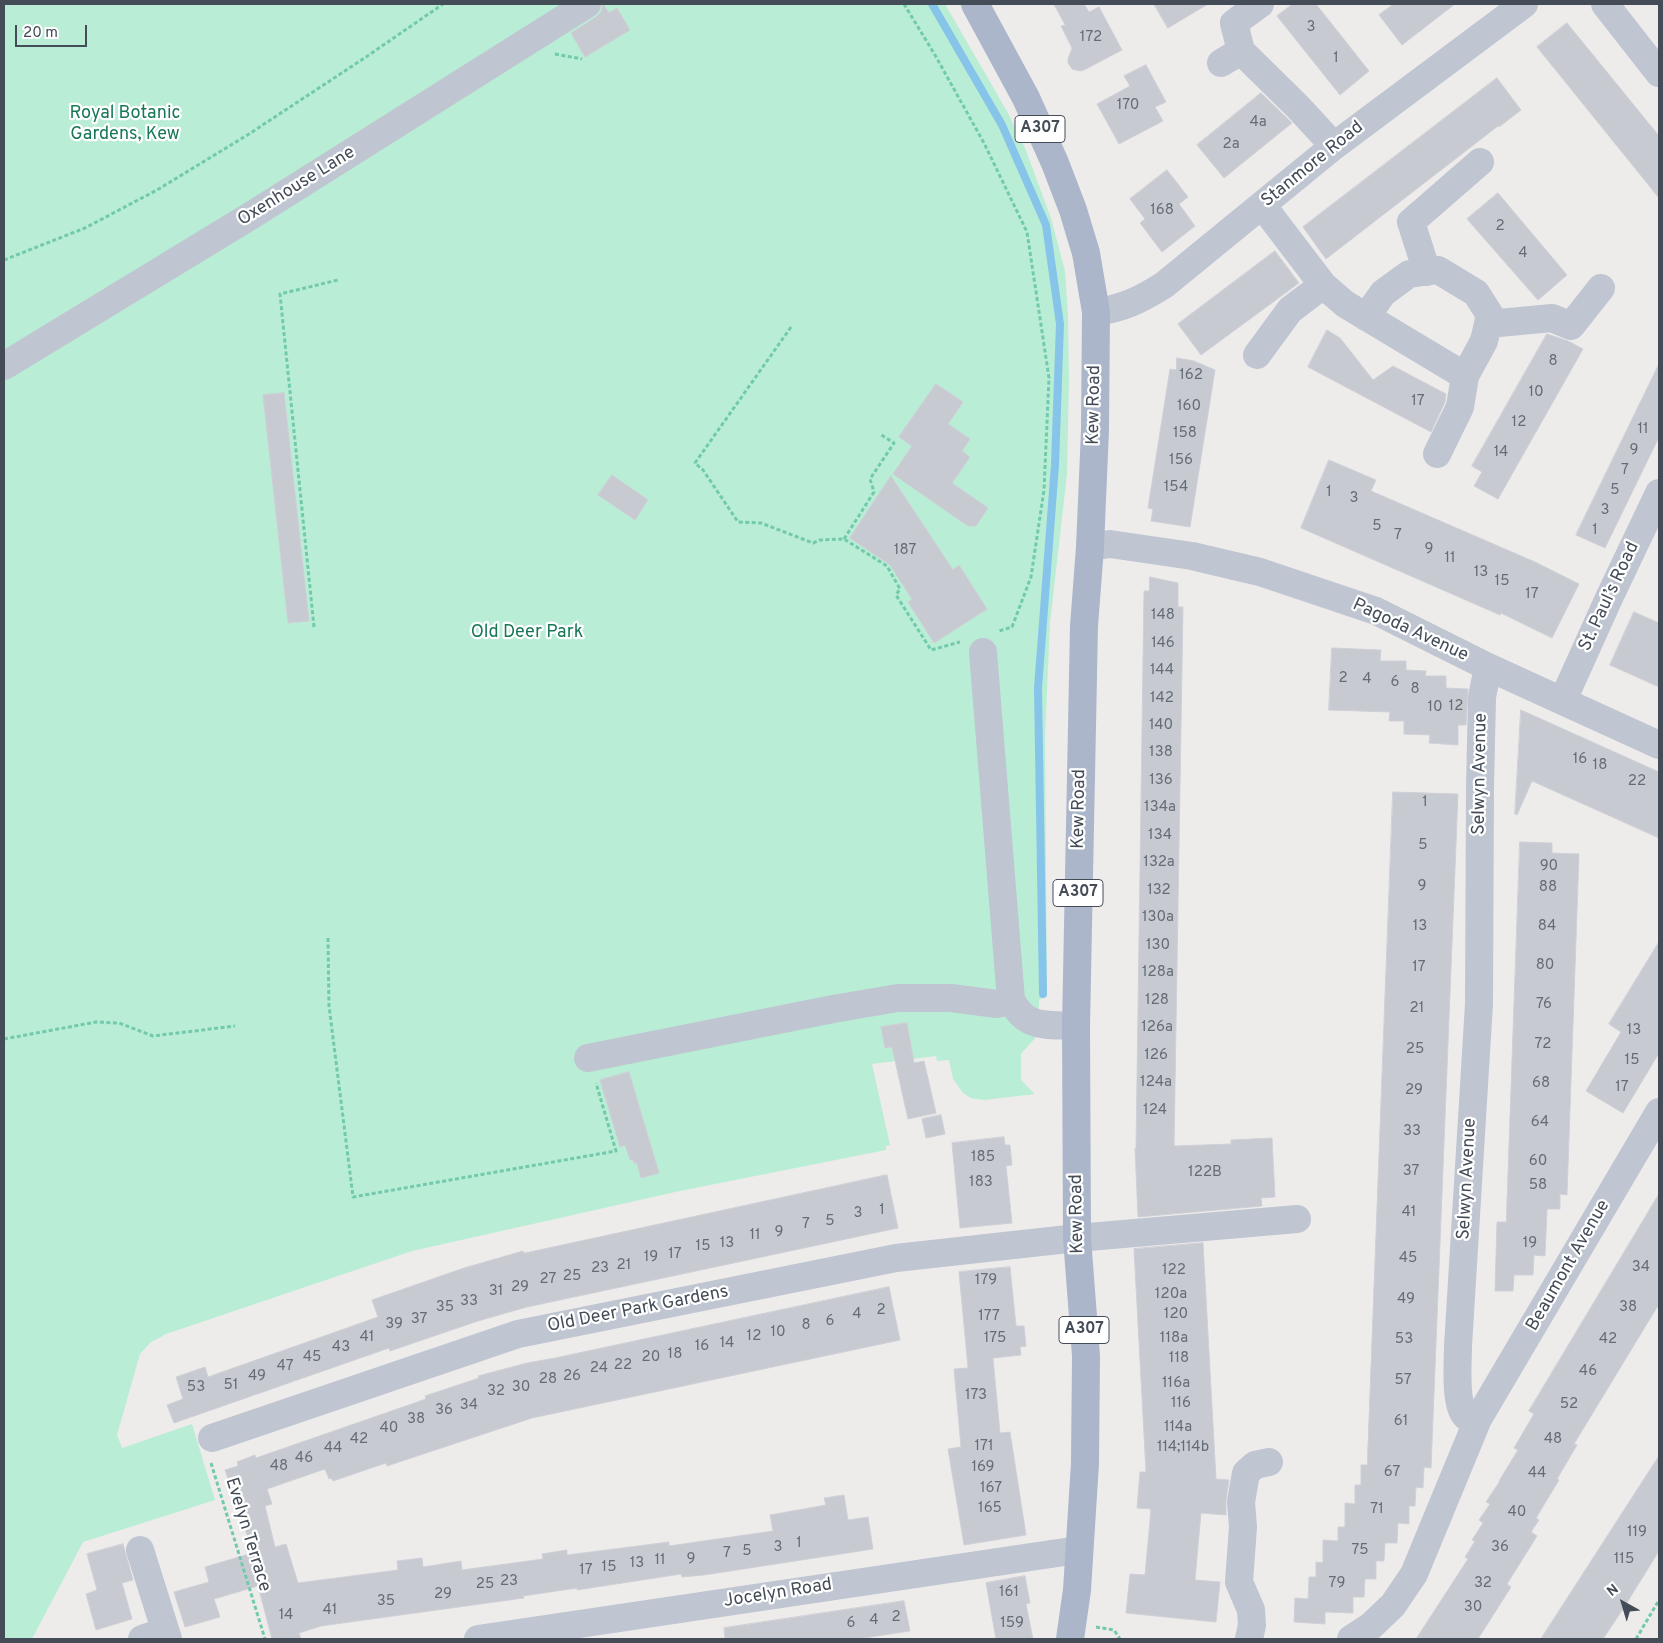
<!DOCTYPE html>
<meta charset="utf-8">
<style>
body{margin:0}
#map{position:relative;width:1663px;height:1643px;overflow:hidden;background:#eeeceb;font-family:Overpass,sans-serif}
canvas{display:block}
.frame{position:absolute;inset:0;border:5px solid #444c58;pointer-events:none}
.north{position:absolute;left:1598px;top:1578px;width:50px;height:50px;-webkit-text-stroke:4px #fff;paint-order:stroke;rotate:321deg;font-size:14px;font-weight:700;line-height:20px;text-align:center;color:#444c58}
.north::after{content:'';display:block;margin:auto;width:18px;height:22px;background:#444c58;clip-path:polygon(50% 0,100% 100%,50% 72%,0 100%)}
.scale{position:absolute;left:15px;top:25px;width:72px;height:22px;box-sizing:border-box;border:2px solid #444c58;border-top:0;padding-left:6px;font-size:15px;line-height:18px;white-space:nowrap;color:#444c58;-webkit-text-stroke:4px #fff;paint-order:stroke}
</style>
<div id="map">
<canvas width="1663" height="1643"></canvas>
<div class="frame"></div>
<div class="north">N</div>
<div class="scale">20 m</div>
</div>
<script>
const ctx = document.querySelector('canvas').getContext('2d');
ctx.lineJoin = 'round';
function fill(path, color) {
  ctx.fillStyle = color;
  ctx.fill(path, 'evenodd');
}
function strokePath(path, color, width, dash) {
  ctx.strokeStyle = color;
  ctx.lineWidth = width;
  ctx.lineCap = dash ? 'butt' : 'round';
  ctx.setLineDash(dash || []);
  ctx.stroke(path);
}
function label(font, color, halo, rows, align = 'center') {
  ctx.font = font + ' Overpass,sans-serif';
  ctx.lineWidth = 4.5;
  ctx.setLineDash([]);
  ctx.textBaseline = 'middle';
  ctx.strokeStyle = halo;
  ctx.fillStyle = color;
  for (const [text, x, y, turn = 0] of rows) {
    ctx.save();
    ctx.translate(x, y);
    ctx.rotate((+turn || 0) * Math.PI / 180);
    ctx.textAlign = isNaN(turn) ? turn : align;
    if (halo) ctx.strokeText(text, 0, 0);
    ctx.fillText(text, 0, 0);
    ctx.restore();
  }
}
fill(new Path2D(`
 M4,4H945L1008,113L1025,148L1051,218L1065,271L1068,315L1069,378L1067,474L1050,623L1045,738L1047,991L1044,997L1039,1000L1038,1035L1021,1054V1080L1035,1094L984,1100L971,1098L963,1093L953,1079L949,1060L937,1061L936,1056L872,1064L890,1145L886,1146V1150L680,1191L412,1251L163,1335V1336L151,1342L140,1354L117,1435L122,1448L192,1424L215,1500L83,1542L32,1639H4Z`), '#b9edd5');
strokePath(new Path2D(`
 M932,4L1002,125L1046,225L1060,324L1055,465L1038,688L1043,994`), '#86c5e9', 8);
const building = new Path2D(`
 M603,4L609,13L617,8L630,30L585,57L571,33L596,17L601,12Z
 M1054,4H1084L1089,12L1099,7L1122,50L1084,70L1080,71L1072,69L1068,63V59L1072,48L1061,26L1065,25Z
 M1154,4H1208L1168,28Z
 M1293,4H1316L1369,71L1340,95L1277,16Z
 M1394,4H1455L1402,45L1379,15Z
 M1567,23L1659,136V198L1537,47Z
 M1146,65L1166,102L1155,107L1163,121L1119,144L1097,104L1130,86L1124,76Z
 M1497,78L1521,110L1499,127L1498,126L1326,259L1303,227Z
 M1261,93L1292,123L1224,178L1197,145Z
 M1167,170L1188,197L1179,204L1195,226L1162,252L1140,223L1145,219L1130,199Z
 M1498,193L1567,275L1538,300L1467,219Z
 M1275,251L1299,283L1201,355L1178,324Z
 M1327,330L1340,338L1373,380L1393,366L1446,394L1445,402L1431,432L1308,367Z
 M1547,334L1568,341L1583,349L1498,499L1474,486L1482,472L1472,466Z
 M1177,358L1194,361L1215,370L1190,527L1151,521L1153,509L1148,508L1170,369L1176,370Z
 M1659,364V437L1605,548L1576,535Z
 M936,384L963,402L948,424L970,439L962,451L970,457L952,483L988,508L976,526H968L893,474L912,446L899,437Z
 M284,393L309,621L288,623L263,395Z
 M1329,460L1376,480L1371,491L1535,562L1579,584L1552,638L1501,613L1500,615L1301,528Z
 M612,475L648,500L635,520L598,495Z
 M891,476L953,570L959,565L987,609L934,643L908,602L912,599L890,565L850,538Z
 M1150,577L1178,583V607H1183L1174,1146L1231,1144V1140L1272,1138L1275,1197L1261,1198L1262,1206L1138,1217L1135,1148H1136L1144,591H1149Z
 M1634,612L1659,623V687L1610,665Z
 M1332,648L1381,650L1380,661H1406V670L1426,671L1425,676H1446V688L1468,689L1466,725H1458V745L1429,743L1430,735L1404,734V721H1389L1390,712L1329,710Z
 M1521,710L1659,772V838L1532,781L1517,815L1515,814Z
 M1393,792L1458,794L1431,1468L1424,1467L1423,1488L1416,1487L1415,1506H1409V1524L1398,1523L1397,1543H1385L1384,1561H1376V1579H1365L1364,1597H1353V1613L1325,1612V1624L1294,1622L1295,1598L1308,1599L1309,1577H1316V1562L1323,1563V1540L1338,1541V1527H1345V1503L1355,1504V1485H1361V1465H1367Z
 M1520,842L1552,843V853L1579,854L1567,1195L1560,1194V1209H1547L1545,1256L1534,1255L1533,1275H1514L1513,1291H1495L1497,1222H1506Z
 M1659,942V1053L1623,1113L1586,1091L1621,1032L1609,1024Z
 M907,1023L914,1063L924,1061L936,1113L908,1119L892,1047L885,1048L881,1027Z
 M629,1072L659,1173L641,1178L637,1163H634L633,1160H630L625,1145L620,1147L600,1080Z
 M941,1115L945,1134L926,1138L922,1119Z
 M1004,1137L1005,1145H1010L1012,1165L1006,1166L1012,1223L960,1228L952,1143Z
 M887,1175L898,1228L527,1307L478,1321L390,1351L389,1348L174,1423L167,1405L183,1399L176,1377L205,1367L208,1377L378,1317L372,1300L464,1268L523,1251L524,1253Z
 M1659,1194V1304L1574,1444L1577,1445L1557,1479L1559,1480L1536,1518L1539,1520L1531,1532L1537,1536L1507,1584L1511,1587L1478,1639H1416L1468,1559L1465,1557L1475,1541L1472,1540L1483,1523L1479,1520L1490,1504L1486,1502L1500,1481H1499L1518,1450L1514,1448L1534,1414L1529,1411Z
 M1203,1243L1216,1479L1229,1480L1226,1500V1515L1201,1513L1195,1580L1220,1582L1216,1622L1126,1613L1130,1574L1145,1575L1151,1509L1137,1508L1140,1472H1146L1134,1249Z
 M1010,1267L1016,1326H1024L1026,1346L1020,1347L1021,1355L993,1358L1000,1433L1010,1432L1026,1535L964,1545L948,1449L961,1447L954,1369L968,1368L959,1272Z
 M889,1287L900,1340L532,1418L387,1466L386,1463L333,1481L331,1478L329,1479L325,1469L267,1489L272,1504L265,1506L275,1547L286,1544L298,1583L398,1570L397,1561L422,1558L423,1567L461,1561L462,1570L543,1559L542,1554L567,1550V1555L669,1542V1546L773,1531L770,1515L826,1505L824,1498L844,1495L848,1520L868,1517L873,1549L704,1575L682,1577L681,1574L577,1590V1588L523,1596L524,1598L321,1626L299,1633L301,1639H272L258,1586L214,1599L220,1617L185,1627L174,1592L209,1582L205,1567L249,1554L247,1548L251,1547L225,1470L238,1466L237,1462L255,1455L256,1458L426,1399L425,1396L479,1378L478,1376L527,1363L555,1358Z
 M1659,1456V1551L1623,1609L1603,1639H1541Z
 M123,1544L133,1580L122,1583L132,1619L96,1630L86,1594L97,1590L87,1554Z
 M1025,1576L1030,1603L1026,1604L1033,1639H996L986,1583Z
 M904,1601L910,1631L857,1639H725L724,1628Z`);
fill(building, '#c8cad1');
strokePath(building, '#cfd0d7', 1);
strokePath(new Path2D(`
 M904,4L935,55L984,143L1027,232L1049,378L1044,490L1031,577L1012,627L999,631
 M555,54L582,59
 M4,260L85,228L157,190L249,134L366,57L443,4
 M791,327L695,463L703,470L738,522L761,523L813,543L820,540L844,539L887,566L900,589L896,595L931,650L960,642
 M844,539L874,492L870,479L894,443L880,434
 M314,627L280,294L338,280
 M328,938L329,1006L353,1197L616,1151L596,1083
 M4,1039L96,1022L119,1023L153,1036L235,1026
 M211,1463L265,1639
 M1096,1627L1114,1630L1120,1639
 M1636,1639L1659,1600`), '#72caac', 3, [4, 2.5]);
strokePath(new Path2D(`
 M1260,4L1234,23L1241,51L1297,106L1334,146
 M1605,4L1659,73
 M1221,63L1241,51
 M1262,205L1323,285L1345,304L1465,376
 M1427,272L1411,222L1480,162
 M1096,312C1124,308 1140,300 1164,285L1334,146L1524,4
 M1366,317L1383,293L1409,274L1438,270L1476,293L1490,315L1484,341L1465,376L1460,407L1437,454
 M1488,324L1552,318L1571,326L1601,288
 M1257,355L1290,310L1323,285
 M4,366L252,215L587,4
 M1090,547L1110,544L1192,556L1260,572L1376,611L1488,667L1659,745
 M983,652L1011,1000C1027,1030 1046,1024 1076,1026
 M1563,700L1609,598L1659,493
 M588,1058L833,1009L898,998H951L997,1004L1011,1000
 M1478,1419C1475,1419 1469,1418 1467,1417C1454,1409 1458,1360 1458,1346L1479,1004L1480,787L1482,697L1488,667
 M212,1438L518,1334L896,1258L1077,1238L1297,1219
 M140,1550L168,1639
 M142,1639L165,1631
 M478,1639L1078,1550
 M1249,1639L1252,1625L1251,1610L1239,1582L1243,1527L1241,1502L1246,1473L1255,1465L1269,1462
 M1351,1639L1371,1626L1393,1605L1414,1574L1478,1419L1659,1112`), '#bfc5d1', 28);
strokePath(new Path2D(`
 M975,4L1026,98L1055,163L1073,210L1086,253L1096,312L1095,430L1090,547L1084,626L1076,1026L1077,1238L1086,1356L1085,1463L1077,1590L1070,1639`), '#abb6cb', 28);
label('15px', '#656c76', null, [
 ["3",1311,28],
 ["172",1091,38],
 ["1",1336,59],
 ["170",1128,106],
 ["4a",1258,123],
 ["2a",1231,145],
 ["168",1162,211],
 ["2",1500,227],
 ["4",1523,254],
 ["8",1553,362],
 ["162",1191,376],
 ["10",1536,393],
 ["17",1418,402],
 ["160",1189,407],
 ["12",1519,423],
 ["11",1643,430],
 ["158",1185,434],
 ["9",1634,451],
 ["14",1501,453],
 ["156",1181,461],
 ["7",1625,471],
 ["154",1176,488],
 ["5",1615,491],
 ["1",1329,493],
 ["3",1354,499],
 ["3",1605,511],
 ["5",1377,527],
 ["1",1595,531],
 ["7",1398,536],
 ["9",1429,550],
 ["187",905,551],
 ["11",1450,559],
 ["13",1481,573],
 ["15",1502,582],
 ["17",1532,595],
 ["148",1163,616],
 ["146",1163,644],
 ["144",1162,671],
 ["2",1343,679],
 ["4",1367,680],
 ["6",1395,683],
 ["8",1415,690],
 ["142",1162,699],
 ["12",1456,707],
 ["10",1435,708],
 ["140",1161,726],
 ["138",1161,753],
 ["16",1580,760],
 ["18",1600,766],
 ["136",1161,781],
 ["22",1637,782],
 ["1",1425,803],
 ["134a",1160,808],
 ["134",1160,836],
 ["5",1423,846],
 ["132a",1159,863],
 ["90",1549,867],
 ["9",1422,887],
 ["88",1548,888],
 ["132",1159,891],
 ["130a",1158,918],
 ["13",1420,927],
 ["84",1547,927],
 ["130",1158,946],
 ["80",1545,966],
 ["17",1419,968],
 ["128a",1158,973],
 ["128",1157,1001],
 ["76",1544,1005],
 ["21",1417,1009],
 ["126a",1157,1028],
 ["13",1634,1031],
 ["72",1543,1045],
 ["25",1415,1050],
 ["126",1156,1056],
 ["15",1632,1061],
 ["124a",1156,1083],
 ["68",1541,1084],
 ["17",1622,1088],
 ["29",1414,1091],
 ["124",1155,1111],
 ["64",1540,1123],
 ["33",1412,1132],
 ["185",983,1158],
 ["60",1538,1162],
 ["37",1411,1172],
 ["122B",1205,1173],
 ["183",981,1183],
 ["58",1538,1186],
 ["1",882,1211],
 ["41",1409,1213],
 ["3",858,1214],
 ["5",830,1222],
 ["7",806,1225],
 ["9",779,1233],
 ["11",755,1236],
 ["13",727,1244],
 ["19",1530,1244],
 ["15",703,1247],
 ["17",675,1255],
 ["19",651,1258],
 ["45",1408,1259],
 ["21",624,1266],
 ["34",1641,1268],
 ["23",600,1269],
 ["122",1174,1271],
 ["25",572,1277],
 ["27",548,1280],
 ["179",986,1281],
 ["29",520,1288],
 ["31",496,1292],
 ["120a",1171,1295],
 ["49",1406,1300],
 ["33",469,1302],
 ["35",445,1308],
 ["38",1628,1308],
 ["2",881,1311],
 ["4",857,1315],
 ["120",1176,1315],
 ["177",989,1317],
 ["37",419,1320],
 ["6",830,1322],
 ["39",394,1325],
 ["8",806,1326],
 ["10",778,1333],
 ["12",754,1337],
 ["41",367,1338],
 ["175",995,1339],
 ["118a",1174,1339],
 ["53",1404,1340],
 ["42",1608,1340],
 ["14",727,1344],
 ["16",702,1347],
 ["43",341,1348],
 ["18",675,1355],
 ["45",312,1358],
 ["20",651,1358],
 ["118",1179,1359],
 ["22",623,1366],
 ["47",285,1367],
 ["24",599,1369],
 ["46",1588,1372],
 ["49",257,1377],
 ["26",572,1377],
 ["28",548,1380],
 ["57",1403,1381],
 ["116a",1176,1384],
 ["51",231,1386],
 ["53",196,1388],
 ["30",521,1388],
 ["32",496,1392],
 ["173",976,1396],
 ["116",1181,1404],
 ["52",1569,1405],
 ["34",469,1406],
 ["36",444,1411],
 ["38",416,1420],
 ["61",1401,1422],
 ["114a",1178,1428],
 ["40",389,1429],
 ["42",359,1440],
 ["48",1553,1440],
 ["171",984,1447],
 ["114;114b",1183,1448],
 ["44",333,1449],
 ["46",304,1459],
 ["48",279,1467],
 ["169",983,1468],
 ["67",1392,1473],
 ["44",1537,1474],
 ["167",991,1489],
 ["165",990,1509],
 ["71",1377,1510],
 ["40",1517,1513],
 ["119",1637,1533],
 ["1",799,1544],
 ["3",778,1548],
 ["36",1500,1548],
 ["75",1360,1551],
 ["5",747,1552],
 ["7",727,1554],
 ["9",691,1560],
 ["115",1624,1560],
 ["11",660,1561],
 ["13",637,1564],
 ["15",609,1568],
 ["17",586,1571],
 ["23",509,1582],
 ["79",1337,1584],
 ["32",1483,1584],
 ["25",485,1585],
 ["161",1009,1593],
 ["29",443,1595],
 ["35",386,1602],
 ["30",1473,1608],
 ["41",330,1611],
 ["14",286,1616],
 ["2",896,1618],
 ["4",874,1621],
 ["6",851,1624],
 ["159",1012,1624]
]);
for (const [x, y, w] of [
 [1040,129,50],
 [1078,893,50],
 [1084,1330,50]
]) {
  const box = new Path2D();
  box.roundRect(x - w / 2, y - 13.5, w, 27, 4);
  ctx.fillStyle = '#fff';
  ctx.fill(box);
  strokePath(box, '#444c58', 1);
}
label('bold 16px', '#444c58', null, [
 ["A307",1040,129],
 ["A307",1078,893],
 ["A307",1084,1330]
]);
label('18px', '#187757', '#fff', [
 ["Royal Botanic",125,114],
 ["Gardens, Kew",125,135],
 ["Old Deer Park",527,633]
]);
label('18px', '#444c58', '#fff', [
 ["Stanmore Road",1313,165,-39],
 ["Oxenhouse Lane",297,187,-32],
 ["Kew Road",1095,405,-89],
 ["St. Paul’s Road",1610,597,-65],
 ["Pagoda Avenue",1410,631,25],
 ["Selwyn Avenue",1481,774,-89],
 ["Kew Road",1080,809,-89],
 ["Selwyn Avenue",1468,1179,-87],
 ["Kew Road",1078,1214,-91],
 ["Beaumont Avenue",1569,1266,-60],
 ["Old Deer Park Gardens",638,1310,-11],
 ["Evelyn Terrace",247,1535,73],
 ["Jocelyn Road",778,1594,-9]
]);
</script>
